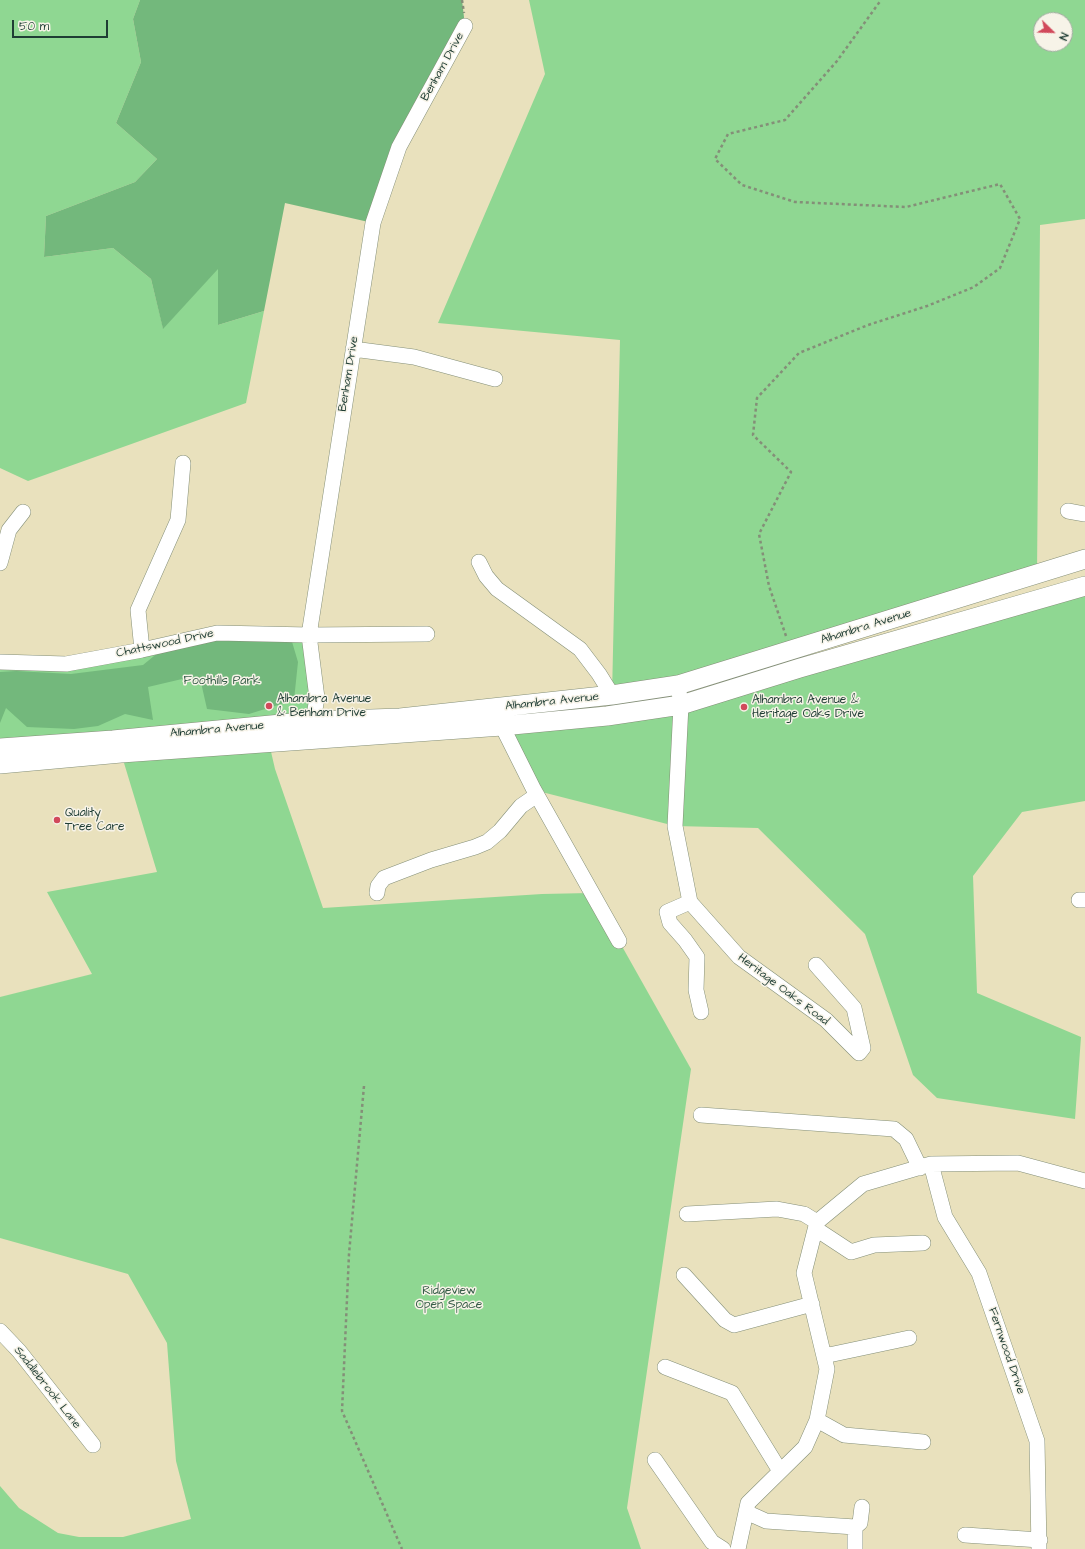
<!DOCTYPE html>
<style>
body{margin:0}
#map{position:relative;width:1085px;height:1549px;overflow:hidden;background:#e9e1bd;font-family:"Architects Daughter",sans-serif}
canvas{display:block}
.north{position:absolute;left:1033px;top:12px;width:40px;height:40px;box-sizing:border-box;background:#f7f3e8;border:1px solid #a1aaa0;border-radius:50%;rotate:113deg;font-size:11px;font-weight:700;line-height:16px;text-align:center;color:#1f3d34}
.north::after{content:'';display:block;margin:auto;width:14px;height:18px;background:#d1495b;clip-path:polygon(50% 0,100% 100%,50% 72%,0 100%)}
.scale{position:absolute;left:12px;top:20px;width:96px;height:18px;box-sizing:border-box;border:2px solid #1f3d34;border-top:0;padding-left:5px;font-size:12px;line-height:14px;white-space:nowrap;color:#1f3d34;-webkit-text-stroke:3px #f7f3e8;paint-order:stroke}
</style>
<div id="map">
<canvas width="1085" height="1549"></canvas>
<div class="north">N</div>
<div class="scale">50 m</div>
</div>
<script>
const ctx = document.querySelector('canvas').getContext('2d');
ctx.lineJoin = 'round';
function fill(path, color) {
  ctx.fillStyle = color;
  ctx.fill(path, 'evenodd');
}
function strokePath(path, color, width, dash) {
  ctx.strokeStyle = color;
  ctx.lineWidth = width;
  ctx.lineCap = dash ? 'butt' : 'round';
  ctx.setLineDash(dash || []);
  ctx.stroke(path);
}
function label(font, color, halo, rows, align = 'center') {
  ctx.font = font + ' "Architects Daughter",sans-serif';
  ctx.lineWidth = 3;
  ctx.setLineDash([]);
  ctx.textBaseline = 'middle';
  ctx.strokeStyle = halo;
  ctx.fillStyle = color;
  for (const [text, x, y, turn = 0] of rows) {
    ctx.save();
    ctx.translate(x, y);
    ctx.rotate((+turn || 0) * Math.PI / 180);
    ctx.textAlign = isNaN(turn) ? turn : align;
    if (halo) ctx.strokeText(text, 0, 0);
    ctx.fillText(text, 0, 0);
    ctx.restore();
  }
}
fill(new Path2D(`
 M0,0H140L133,19L141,62L116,123L157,159L135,182L46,216L44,257L113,248L151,279L163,328L218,268V325L264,311L246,403L28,481L0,468Z
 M529,0H1085V219L1040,225L1037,574L612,695L620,340L438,323L545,74ZM1041,20H1065V44H1041Z
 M1085,586V801L1022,812L973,876L977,993L1081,1037L1075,1119L937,1098L913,1075L865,934L758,828L675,826L534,790L502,726L607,716Z
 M309,635L313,721L0,748V662L66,664Z
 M269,743L275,769L323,908L542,894L590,893L619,941L691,1069L627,1508L641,1549H0V1486L19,1508L58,1533L79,1537H123L191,1519L176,1461L167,1343L128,1274L0,1238V997L92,974L47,892L157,872L121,753Z`), '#8fd792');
fill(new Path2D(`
 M140,0H462L465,26L399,147L373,223L285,203L264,311L218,325V269L163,329L151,279L113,248L44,257L46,216L135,182L157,159L116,123L141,62L133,19Z
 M290,635L298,662L294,700L249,714L207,709L200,678L182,679L148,687L153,720L125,714L98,726L74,729L27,727L6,708L0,723V672L16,671L71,674L143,665L170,643Z`), '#73b87c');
const minor = new Path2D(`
 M353,349L414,357L495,379
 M1068,511L1085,514
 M479,562L486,576L497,589L580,649L599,674L612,695
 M0,563L9,530L23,512
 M142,650L138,610L178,520L183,463
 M0,662L66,664L142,650L217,633L309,635L427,634
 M678,685L681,705L675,826L690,902L739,957L826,1020L859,1053L863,1048L854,1008L816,965
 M502,726L534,790L619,941
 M316,731L313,721L317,698L309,635L373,223L399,147L465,26
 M377,893L378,886L384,878L431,860L475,847L487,842L500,831L521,806L537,795
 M1079,900H1085
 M690,902L667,912L670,923L685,940L697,957L696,990L701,1012
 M701,1115L894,1129L906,1139L920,1168
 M931,1164L945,1217L979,1273L1037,1441L1039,1549
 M687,1214L777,1209L804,1214L817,1222
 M816,1229L851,1252L874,1245L923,1243
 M684,1275L725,1320L734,1325L812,1304
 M0,1331L19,1351L93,1445
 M824,1356L909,1338
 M665,1367L732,1393L780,1471
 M817,1420L844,1435L923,1442
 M655,1460L712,1542L723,1549
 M746,1512L766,1521L855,1527
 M965,1535L1040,1540
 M738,1549L748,1503L805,1447L817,1420L827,1369L804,1273L817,1222L863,1184L931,1164L1018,1163L1085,1181
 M855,1549V1527L860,1523L862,1507`);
const major = new Path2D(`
 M0,748L113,740L313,721L400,718L612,695L678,685L1085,559
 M0,764L121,753L502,726L607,716L681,705L800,668L1085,586`);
strokePath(minor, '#848f78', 16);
strokePath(major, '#848f78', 20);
strokePath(new Path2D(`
 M462,0L464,13
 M786,636L769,586L759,534L791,472L753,435L757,398L799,353L868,325L927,306L974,287L1000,268L1020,219L1000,184L906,207L795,202L742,185L715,159L728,134L785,120L837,61L881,0
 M364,1086L349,1254L342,1411L402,1549`), '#848f78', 2.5, [3, 3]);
strokePath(minor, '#fff', 15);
strokePath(major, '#fff', 19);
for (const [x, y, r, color] of [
 [269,706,4,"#d1495b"],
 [744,707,4,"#d1495b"],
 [57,820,4,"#d1495b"]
]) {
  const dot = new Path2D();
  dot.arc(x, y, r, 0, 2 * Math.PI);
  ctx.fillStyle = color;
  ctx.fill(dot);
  strokePath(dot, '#f7f3e8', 1.5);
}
label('12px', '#1f3d34', '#f7f3e8', [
 ["Benham Drive",443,67,-61],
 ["Benham Drive",349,374,-81],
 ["Alhambra Avenue",866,627,-17],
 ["Chattswood Drive",165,644,-12],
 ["Alhambra Avenue",552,702,-6],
 ["Alhambra Avenue",217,730,-5],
 ["Heritage Oaks Road",783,990,37],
 ["Fernwood Drive",1006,1351,71],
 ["Saddlebrook Lane",47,1388,52]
]);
label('12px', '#355c47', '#f7f3e8', [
 ["Foothills Park",222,681],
 ["Ridgeview",449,1291],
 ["Open Space",449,1305]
]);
label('12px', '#1f3d34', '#f7f3e8', [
 ["Alhambra Avenue",277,699],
 ["& Benham Drive",277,713],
 ["Alhambra Avenue &",752,700],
 ["Heritage Oaks Drive",752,714],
 ["Quality",65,813],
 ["Tree Care",65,827]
], 'left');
</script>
